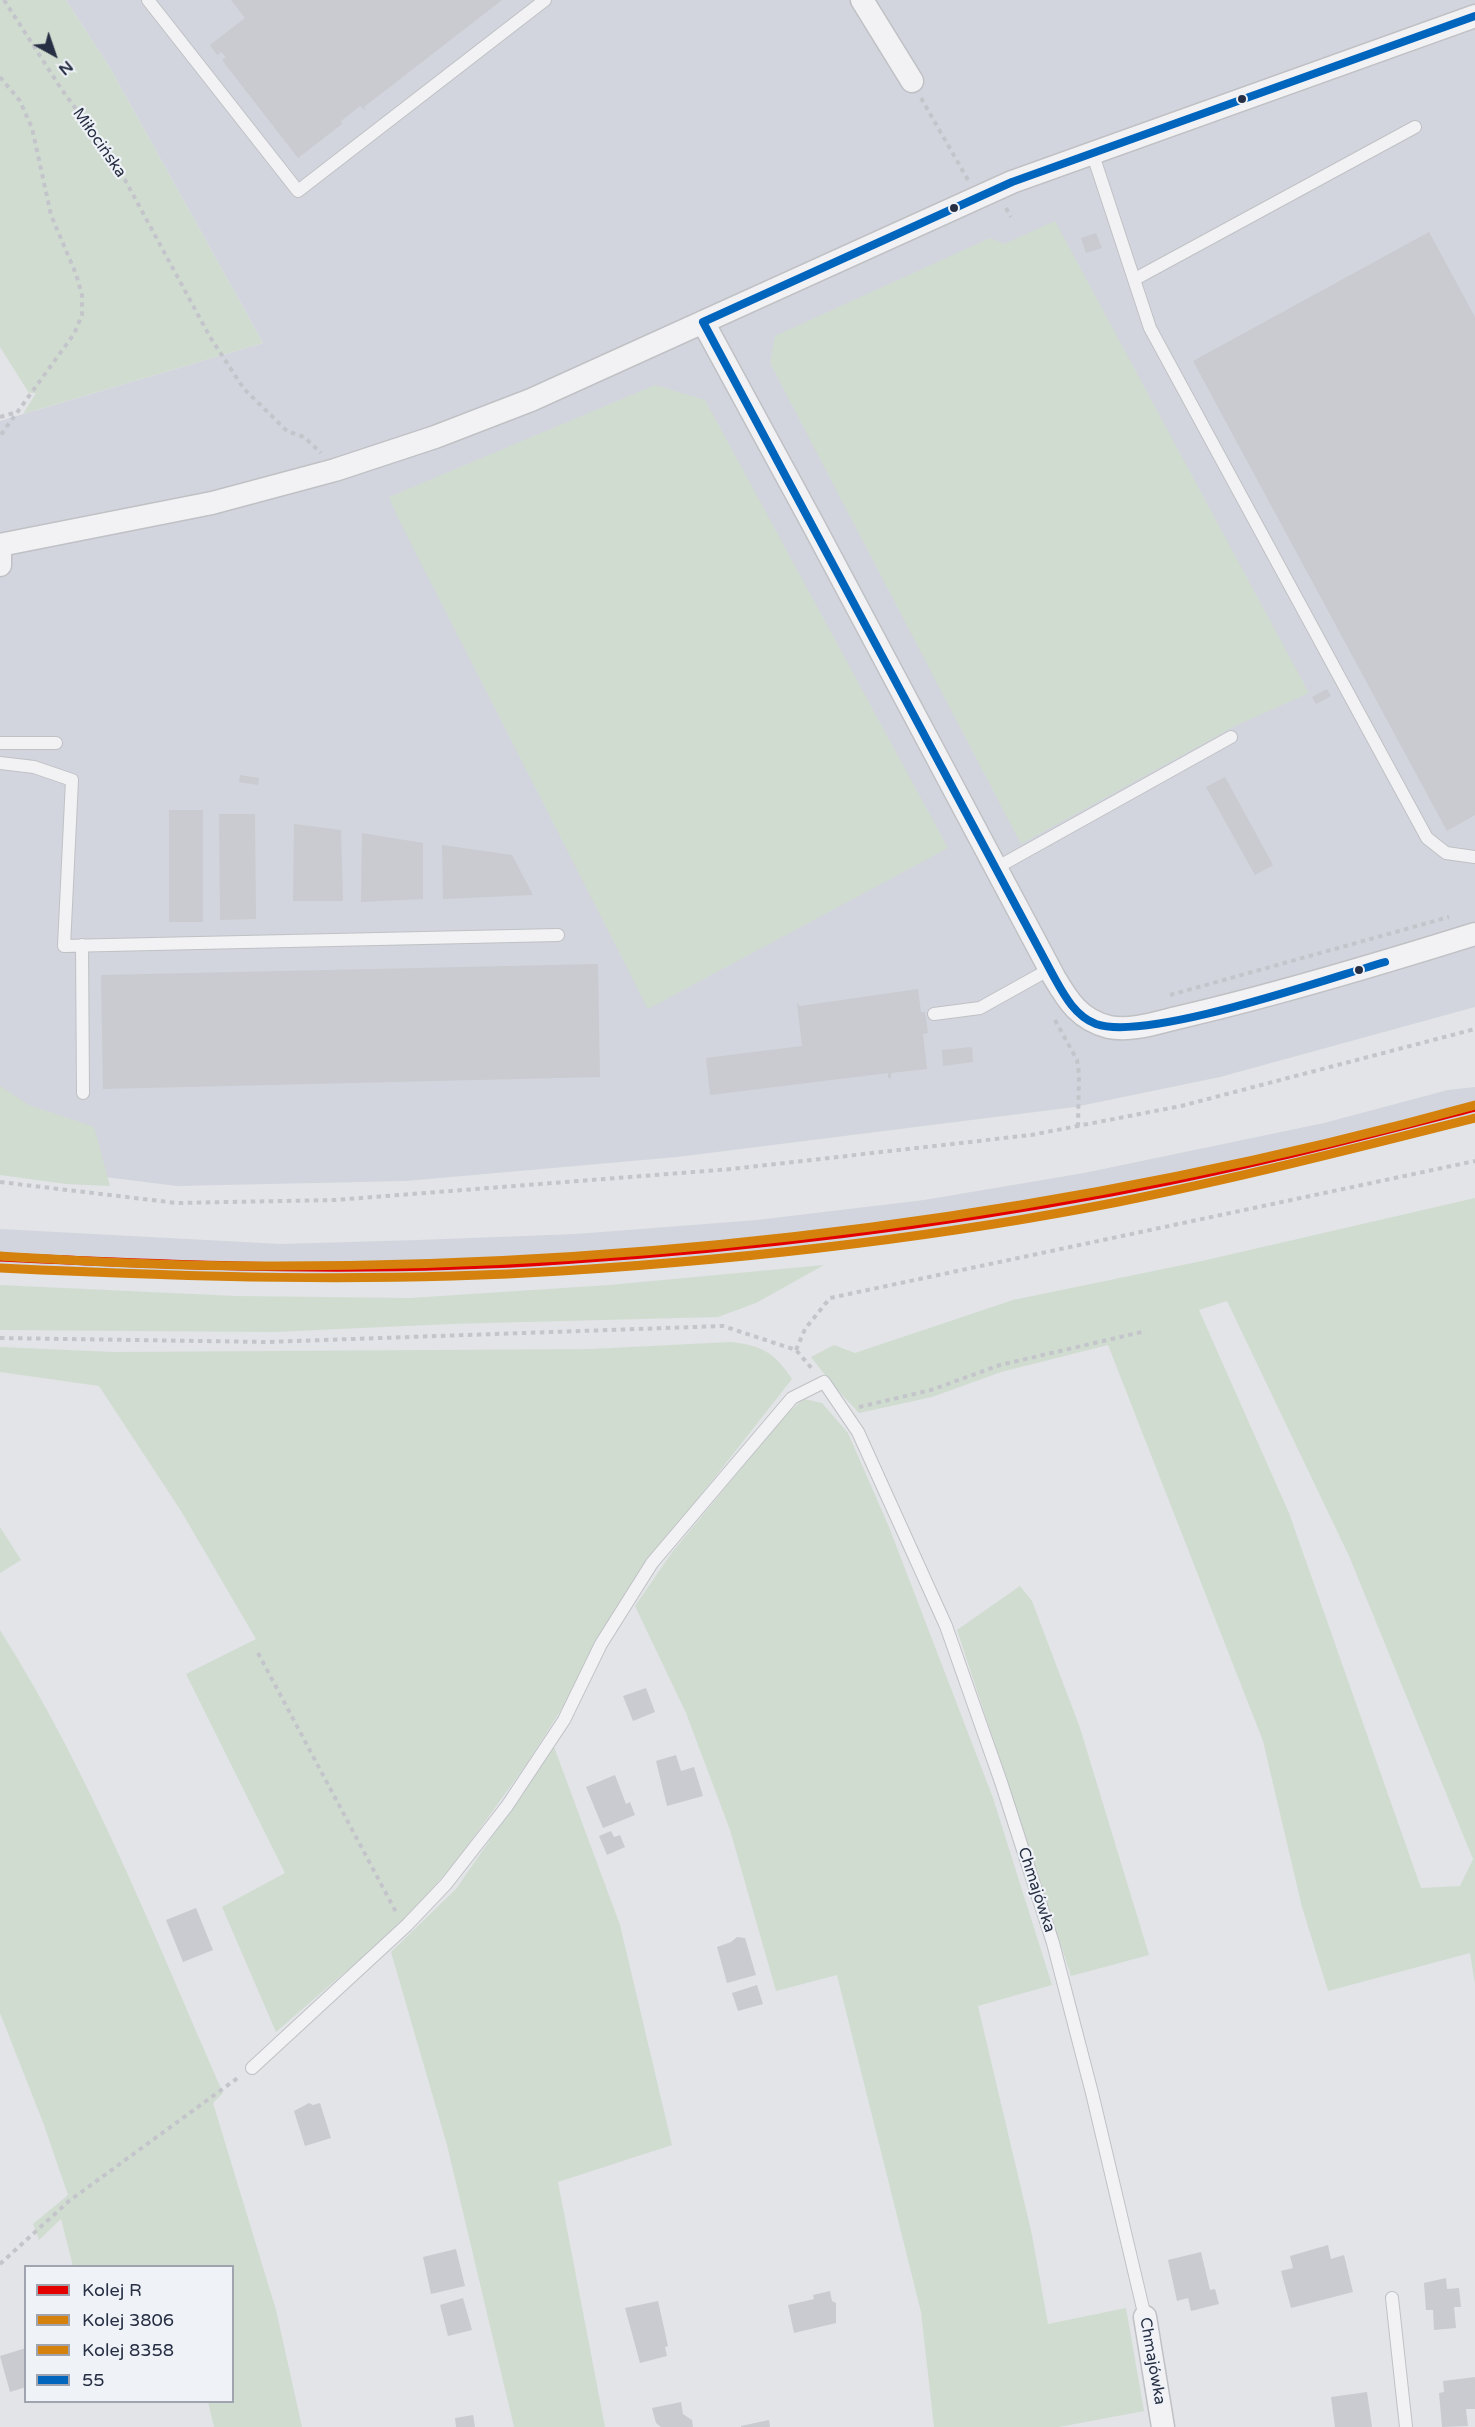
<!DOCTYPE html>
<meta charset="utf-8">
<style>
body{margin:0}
#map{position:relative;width:1475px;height:2427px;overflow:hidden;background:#e2e4e7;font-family:"Varela Round",sans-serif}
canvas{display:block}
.legend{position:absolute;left:24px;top:2265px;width:210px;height:138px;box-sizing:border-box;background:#eff2f7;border:2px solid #9fa4af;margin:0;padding:8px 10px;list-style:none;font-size:18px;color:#262f43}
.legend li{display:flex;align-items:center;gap:12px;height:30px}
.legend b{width:30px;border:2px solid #9fa4af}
.north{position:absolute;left:24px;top:24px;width:60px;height:60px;-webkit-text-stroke:4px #eff2f7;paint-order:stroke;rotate:140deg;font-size:16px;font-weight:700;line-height:24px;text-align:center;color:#262f43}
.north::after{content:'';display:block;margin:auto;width:21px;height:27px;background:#262f43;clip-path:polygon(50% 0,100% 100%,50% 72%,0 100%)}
</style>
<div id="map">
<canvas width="1475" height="2427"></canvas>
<ul class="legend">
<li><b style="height:8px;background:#e50000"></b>Kolej R</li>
<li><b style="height:8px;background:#d4810d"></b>Kolej 3806</li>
<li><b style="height:8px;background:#d4810d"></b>Kolej 8358</li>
<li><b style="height:8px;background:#0065bd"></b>55</li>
</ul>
<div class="north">N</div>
</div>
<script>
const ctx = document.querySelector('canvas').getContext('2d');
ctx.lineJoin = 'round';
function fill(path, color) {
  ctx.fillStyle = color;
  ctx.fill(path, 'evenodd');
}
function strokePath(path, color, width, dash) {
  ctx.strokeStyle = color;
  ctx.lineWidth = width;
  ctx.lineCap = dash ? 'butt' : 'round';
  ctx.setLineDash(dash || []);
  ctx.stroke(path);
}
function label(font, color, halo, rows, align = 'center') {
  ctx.font = font + ' "Varela Round",sans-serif';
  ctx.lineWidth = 4.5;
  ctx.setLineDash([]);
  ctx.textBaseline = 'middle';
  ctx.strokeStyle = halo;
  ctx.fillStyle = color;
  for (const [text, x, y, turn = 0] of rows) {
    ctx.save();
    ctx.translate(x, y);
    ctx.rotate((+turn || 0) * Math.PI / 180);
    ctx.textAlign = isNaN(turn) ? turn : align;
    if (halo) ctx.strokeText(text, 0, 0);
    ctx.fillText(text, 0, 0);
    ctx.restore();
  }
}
fill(new Path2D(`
 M66,0H1475V1007L1220,1077L1075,1107L677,1157L406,1181L177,1186L0,1164V421L263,343L110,68Z
 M1475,1087V1117L1339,1153L1093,1206L930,1233L763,1254L586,1270L422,1276L289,1278L0,1267V1229L281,1244L418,1240L576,1234L757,1220L924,1200L1084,1173L1324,1123L1448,1090Z`), '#d2d5dd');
fill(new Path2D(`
 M0,0H66L110,68L263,343L23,414L36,393H29L0,347Z
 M1055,221L1309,693L1235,726L1021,844L770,363L775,336L990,238L1004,244Z
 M655,385L705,400L948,848L648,1009L399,520L389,497Z
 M0,1086L29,1105L94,1127L110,1186L66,1184L0,1175Z
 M1475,1198V1984L1470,1953L1328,1991L1302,1907L1263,1741L1108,1345L1001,1372L932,1397L859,1413L832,1384L811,1357L834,1345L855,1353L1013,1300L1202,1261ZM1227,1301L1349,1556L1473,1859L1460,1886L1421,1888L1289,1513L1199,1310Z
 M824,1265L756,1303L718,1317L450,1324L274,1332L0,1330V1285L236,1296L410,1298L609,1285Z
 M730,1342C762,1345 775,1353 792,1379L639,1574L566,1702L526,1765L457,1860L404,1921L276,2032L222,1907L285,1873L186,1674L256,1639L181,1511L99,1386L0,1372V1347L114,1352L591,1349Z
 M804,1399L822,1403L848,1433L889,1527L993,1798L1052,1985L978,2006L1032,2235L1048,2324L1126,2308L1144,2411L1059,2427H934L921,2312L837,1975L776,1991L730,1830L686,1713L635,1606L673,1551L787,1413Z
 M0,1527L21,1560L0,1573Z
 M1020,1586L1032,1601L1080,1728L1149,1955L1071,1976L957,1630Z
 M0,1630C92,1776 154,1936 223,2093L213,2103L276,2310L302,2427H214L208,2402H232V2266H73L61,2219L39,2240L33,2224L68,2195L44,2125L0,2013Z
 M554,1747L620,1925L672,2145L558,2182L605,2427H514L447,2145L391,1952L456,1889Z`), '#d1dcd1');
fill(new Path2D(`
 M231,0H502L364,107L366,111L360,106L341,121L342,124L298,158L222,60L226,57L221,52L217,55L210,45L245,18Z
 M1429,232L1475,317V815L1447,831L1193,361Z
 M1096,233L1102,248L1086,253L1081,238Z
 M1327,689L1331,696L1316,704L1312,697Z
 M240,775L259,778L258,785L239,782Z
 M1225,777L1273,865L1255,875L1206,787Z
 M169,810H203V922H169Z
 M219,814H255L256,919L220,920Z
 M294,824L341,830L343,901H293Z
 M362,833L423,843V899L361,902Z
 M442,845L512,855L533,895L443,899Z
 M598,964L600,1077L103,1089L101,975Z
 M918,989L921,1012H925L928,1033L923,1034L927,1069L891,1073V1078H888V1073L710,1095L706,1058L802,1046L797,1003L800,1006Z
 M972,1047L973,1062L943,1066L942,1050Z
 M646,1688L655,1712L633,1721L623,1696Z
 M676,1755L681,1771L694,1767L703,1796L667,1806L656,1761Z
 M615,1775L626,1804L630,1802L635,1815L603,1828L586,1787Z
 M611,1831L614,1837L620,1835L625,1847L607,1855L599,1836Z
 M196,1908L213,1950L183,1962L166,1920Z
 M737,1937L745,1938L756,1975L727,1983L717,1947L731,1942Z
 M757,1985L763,2004L738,2011L732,1993Z
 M309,2103L313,2105L320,2103L331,2138L305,2146L294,2111Z
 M1328,2245L1331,2259L1344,2255L1353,2292L1291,2308L1281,2271L1293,2268L1290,2256Z
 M456,2249L465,2286L431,2294L423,2257Z
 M1201,2252L1210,2290L1215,2289L1219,2304L1191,2311L1188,2298L1177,2301L1168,2260Z
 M1446,2278L1447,2289L1459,2288L1461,2307H1454L1456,2328L1434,2330L1433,2310H1426L1424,2283Z
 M830,2291L832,2301L836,2303V2323L794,2333L788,2305L814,2299L813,2295Z
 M463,2298L472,2330L448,2336L440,2305Z
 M658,2301L668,2346L665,2347L667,2356L640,2363L625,2308Z
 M26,2348V2387L10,2392L0,2356Z
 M1475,2377V2409H1466L1468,2426L1442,2427L1439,2393L1444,2392L1443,2381Z
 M1367,2392L1372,2427H1335L1331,2397Z
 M681,2402L683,2414L692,2420L693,2427H661L656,2423L652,2408Z
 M473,2415L475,2427H456L455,2418Z
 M769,2420L770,2427H741V2426Z`), '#c9cbd0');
const lane = new Path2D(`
 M148,0L298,191L545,0
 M1092,152L1150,328L1384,759L1427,838L1446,853L1475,857
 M1135,279L1415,127
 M0,743H56
 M0,763L34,767L72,780L64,946L558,935
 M996,868L1231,737
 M82,945L83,1093
 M934,1014L980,1008L1050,969
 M252,2068L407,1925L446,1884L507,1806L564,1720L601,1644L652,1563L792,1398L824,1382L858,1432L946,1626L1001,1782L1053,1943L1092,2093L1145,2317
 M1392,2298L1406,2427`);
const street = new Path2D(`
 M862,0L912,81
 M703,322L815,528L1054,977C1068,1001 1080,1020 1109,1027C1133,1032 1162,1021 1185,1016C1283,993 1379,964 1475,934
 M0,565V545L212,503L335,470L435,437L531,400L1012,182L1475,16
 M1145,2317L1163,2427`);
strokePath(lane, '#bfc1c5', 14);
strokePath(street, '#bfc1c5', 25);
strokePath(new Path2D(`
 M4,0L62,90L117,165L210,337L244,389L287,431L304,437L321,453
 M0,77L20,101L32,128L51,215L76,274L82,295V315L74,334L0,436
 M921,98L968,180
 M1006,208L1011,217
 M0,417L17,412
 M1170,995L1449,917
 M1055,1020L1077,1060L1079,1074L1078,1126
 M0,1182L177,1203L335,1200L732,1169L1031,1135L1181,1106L1475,1029
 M0,1338L267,1342L723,1326L796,1350L814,1371
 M796,1350L805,1329L830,1298L1475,1161
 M859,1407L931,1390L1000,1365L1146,1331
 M258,1653L397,1914
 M0,2264L69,2201L239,2077`), '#c3c5cb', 4, [4.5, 4.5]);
strokePath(lane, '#f2f2f4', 12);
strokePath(street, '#f2f2f4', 22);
strokePath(new Path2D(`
 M703,322L1054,977C1064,995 1075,1016 1096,1024C1147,1042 1326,979 1385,962
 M703,322L1012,182L1475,16`), '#0065bd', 8);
strokePath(new Path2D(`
 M0,1257C187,1266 374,1273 561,1260C746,1248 929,1226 1111,1192C1233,1170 1354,1138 1475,1107`), '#e50000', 9);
strokePath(new Path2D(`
 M0,1268C187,1277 374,1283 561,1271C747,1259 935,1238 1118,1202C1238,1178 1356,1148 1475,1118`), '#d4810d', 9);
strokePath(new Path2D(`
 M0,1256C85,1261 169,1266 254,1266C665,1268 1080,1214 1475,1105`), '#d4810d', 9);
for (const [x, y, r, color] of [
 [1242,99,5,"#262f43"],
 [954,208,5,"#262f43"],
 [1359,970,5,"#262f43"]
]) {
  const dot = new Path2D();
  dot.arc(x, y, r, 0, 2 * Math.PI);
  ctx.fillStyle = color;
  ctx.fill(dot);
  strokePath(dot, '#eff2f7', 2);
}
label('16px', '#262f43', '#eff2f7', [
 ["Miłocińska",99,143,55],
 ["Chmajówka",1036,1890,72],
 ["Chmajówka",1152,2361,80]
]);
</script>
